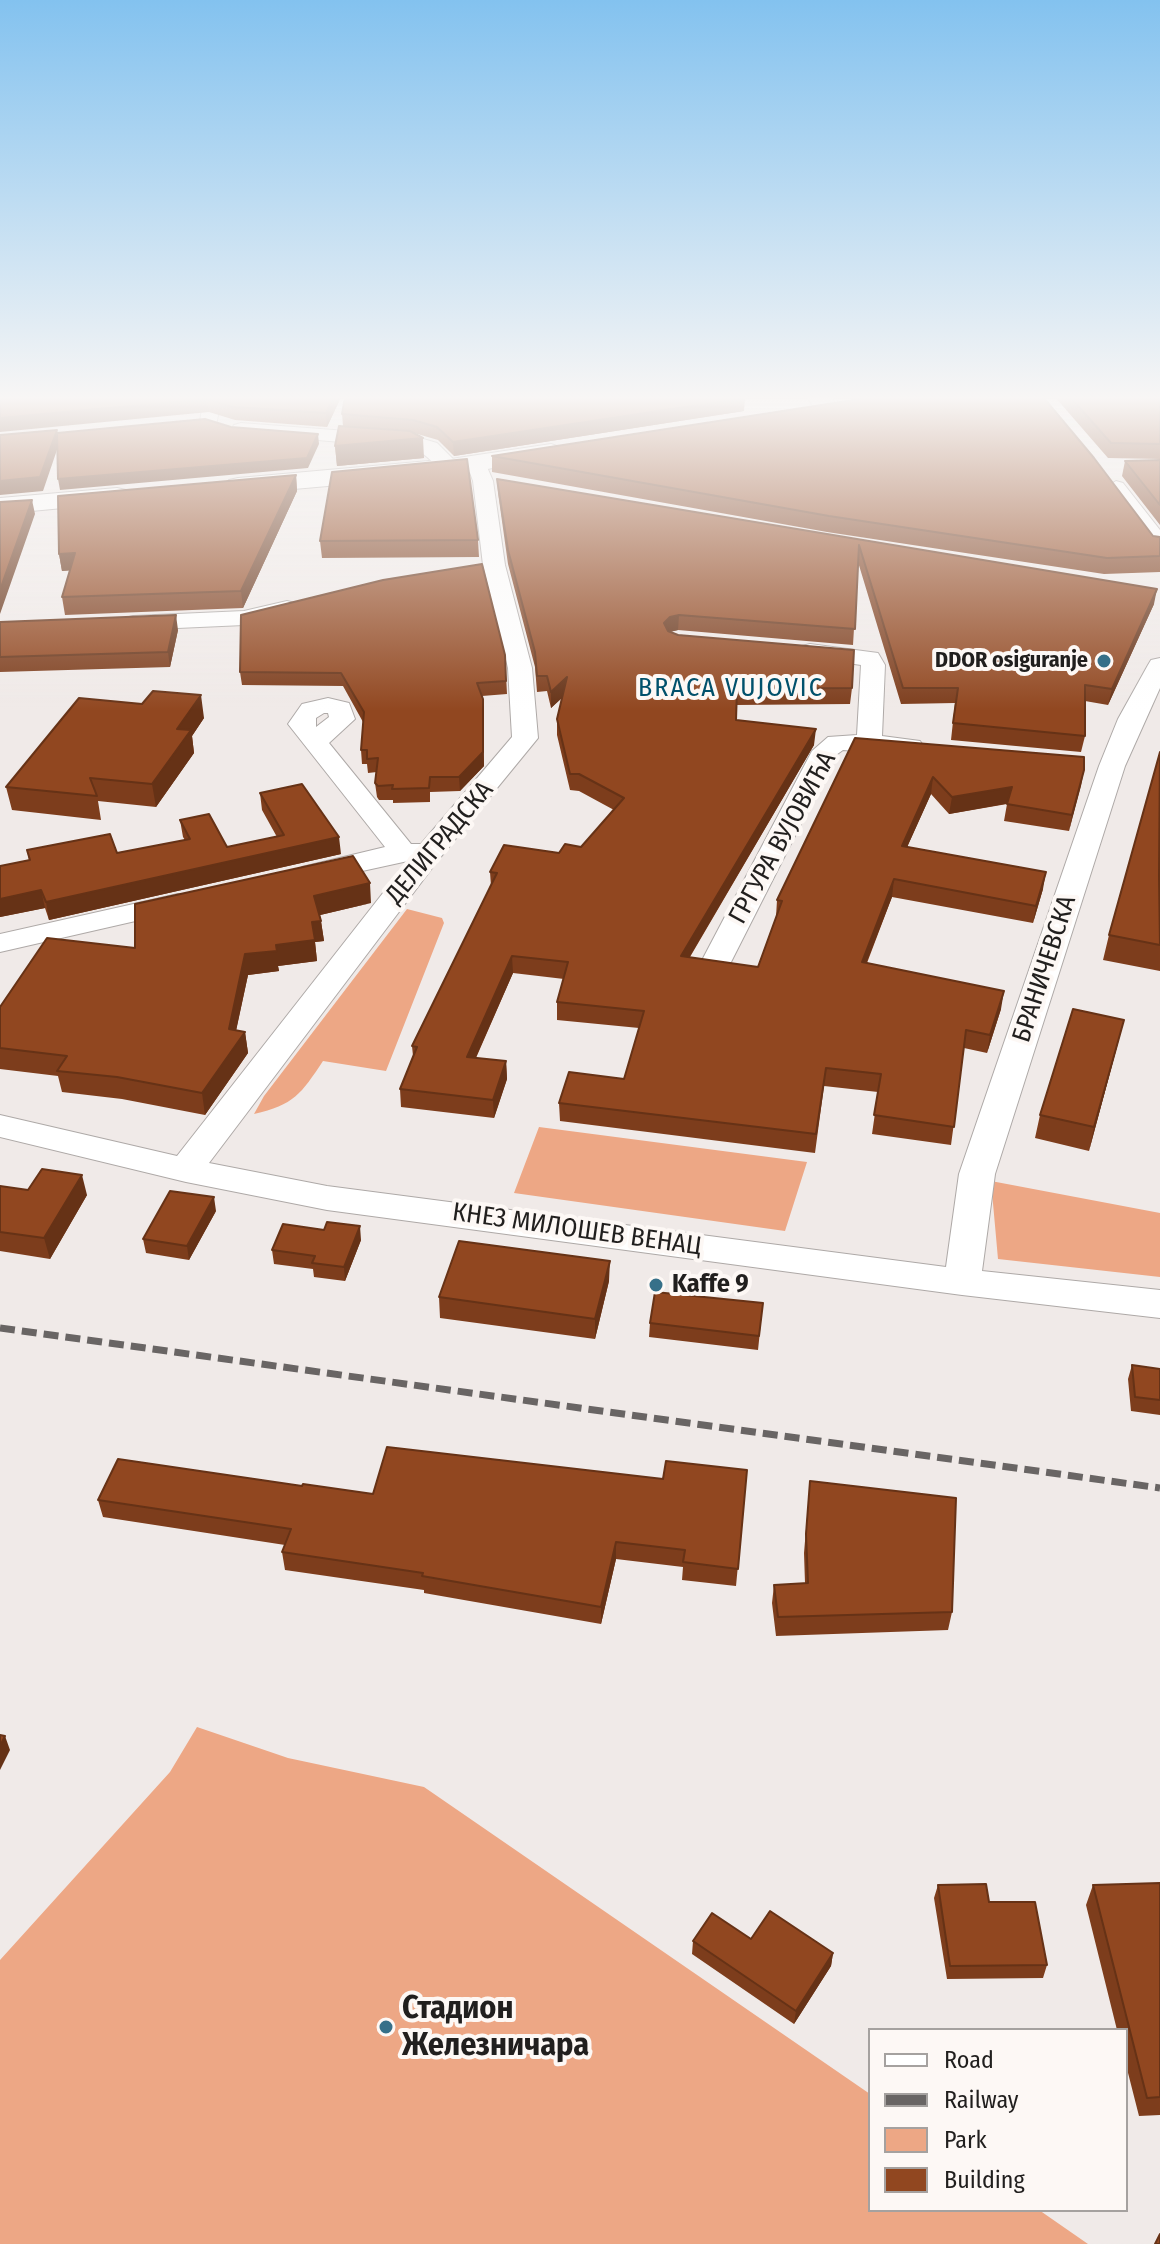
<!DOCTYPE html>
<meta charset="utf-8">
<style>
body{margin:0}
#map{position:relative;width:1160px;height:2244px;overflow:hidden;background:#f0eae8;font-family:"Fira Sans Condensed",sans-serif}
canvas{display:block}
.legend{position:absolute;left:868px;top:2028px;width:260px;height:184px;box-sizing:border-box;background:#fdf8f5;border:2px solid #a5a19f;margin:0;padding:10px 14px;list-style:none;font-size:24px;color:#211f1e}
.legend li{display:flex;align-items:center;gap:16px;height:40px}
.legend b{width:40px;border:2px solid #a5a19f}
</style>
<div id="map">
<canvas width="1160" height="2244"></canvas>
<ul class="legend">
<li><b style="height:10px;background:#fff"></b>Road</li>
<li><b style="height:10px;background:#696564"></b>Railway</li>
<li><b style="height:22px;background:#eda785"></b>Park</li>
<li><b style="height:22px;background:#914720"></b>Building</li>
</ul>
</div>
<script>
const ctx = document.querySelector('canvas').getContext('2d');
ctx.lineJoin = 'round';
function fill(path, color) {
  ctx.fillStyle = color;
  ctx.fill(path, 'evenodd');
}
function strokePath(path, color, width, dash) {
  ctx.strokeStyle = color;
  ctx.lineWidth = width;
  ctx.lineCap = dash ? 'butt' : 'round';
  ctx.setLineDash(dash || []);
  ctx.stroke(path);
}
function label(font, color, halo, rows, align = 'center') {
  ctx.font = font + ' "Fira Sans Condensed",sans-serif';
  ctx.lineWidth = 8;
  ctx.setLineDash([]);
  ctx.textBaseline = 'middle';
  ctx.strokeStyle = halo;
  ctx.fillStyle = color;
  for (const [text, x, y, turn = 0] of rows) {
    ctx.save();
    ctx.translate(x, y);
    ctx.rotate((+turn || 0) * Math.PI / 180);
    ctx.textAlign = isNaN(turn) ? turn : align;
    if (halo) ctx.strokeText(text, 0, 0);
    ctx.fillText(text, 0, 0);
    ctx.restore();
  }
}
fill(new Path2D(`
 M407,909L442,918L444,923L386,1071L323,1061C301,1094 294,1105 254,1114L264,1096Z
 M539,1127L807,1162L785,1231L514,1193Z
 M991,1181L1160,1213V1277L998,1259Z
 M197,1727L288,1758L424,1787L870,2094V2210H1039L1088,2244H0V1960L170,1772Z`), '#eda785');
const minor = new Path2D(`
 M204,397H222L216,425L209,427L200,421Z
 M241,423L413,436L437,443L461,467L451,473C435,469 428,453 412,448L234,433L231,429L234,425Z
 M477,458L484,460L493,481L505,565L532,668L538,738L439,859L209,1163L327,1186L946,1267L959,1174L1099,766L1118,719L1148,665L1151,660L1160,658V688L1125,766L995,1174L982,1271L1160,1290V1318L962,1295L327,1210L186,1182L0,1137V1115L177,1156L408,861L312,882L302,879L298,873L302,867L385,847L288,724L302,704L328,698L349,703L355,719L329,743L411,844H421L512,737L508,668L483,565L473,481L467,464ZM324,713H328L329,717L316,727V718Z
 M1116,481L1123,483L1160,530V551L1152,550L1106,487Z
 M287,601L295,603L299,608L295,613L244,625L133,630L125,628L121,623L125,618L133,616L244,611Z
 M810,644L878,653L885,665L882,736L920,741L924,747L920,753L911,755L843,750L836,755L730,964L726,970L715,973L704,970L700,964L812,751L828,737L857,735L861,665L802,656L798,651L802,646Z
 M178,894L188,897L193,903L188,909L0,952V934Z`);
const secondary = new Path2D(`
 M807,397H831L840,410L837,415H819Z
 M551,444L560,447L564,452L560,457L451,475L238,494L229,492L225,486L229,480L238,478L451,459Z
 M117,488L126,490L130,496L126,502L0,514V498Z`);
strokePath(minor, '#aea9a7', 2);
strokePath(secondary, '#aea9a7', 2);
fill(minor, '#fff');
fill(secondary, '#fff');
strokePath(new Path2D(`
 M0,1328L1160,1488`), '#696564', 7, [15, 7]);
fill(new Path2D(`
 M0,397H341L327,427L235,420L209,412Z
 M1055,397H1160V459L1108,458Z
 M744,411L454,456L438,440L414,433L424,458L337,466L335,446L343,426L342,414Z
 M492,456L1160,537V572L1104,574L827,532L492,472Z
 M1160,460V525L1122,476L1125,461Z
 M296,475L297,491L243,608L65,615L62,597L70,570L62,571L59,554Z
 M497,479L1154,604L1108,705L1085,701V736L1081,752L951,740L955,703L901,704L858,562L853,645L678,630L670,632L852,688L850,704L736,705V720L814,745L690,957L758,967L776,917L777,900L855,738L1084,770L1069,831L1004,821L1007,804L949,814L931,794L907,847L1043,889L1033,923L892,897L867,963L1001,1009L987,1053L964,1048L951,1145L872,1134L878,1092L824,1086L815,1153L560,1121L559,1103L624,1079L639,1028L557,1020V1002L564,979L513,973L476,1058L506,1061L507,1079L494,1118L401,1107L400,1089L413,1056L412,1046L491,886L490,872L581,847L614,810L579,791L570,790L557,735V719L562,698L551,708L547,691L537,692L535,667L508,564L498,493Z
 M478,540L479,557L322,558L320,541Z
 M0,622L178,630L170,667L0,672Z
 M505,655L507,694L482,696L484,766L460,791L430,792V802L393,803V800H379L377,797L375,783L377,772L368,773L367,764H362L361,750L363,722L343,686L242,685L240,672Z
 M142,704L204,718L192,736L194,753L156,807L98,801L101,820L12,810L6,787Z
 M1160,752V971L1103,960L1109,935Z
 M260,793L341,854L49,920L45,908L0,917V866L29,860L27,850L117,853L185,840L183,837L180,820L227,847L277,837L262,810Z
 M371,903L320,915L324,941L315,942L317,961L278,966L279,971L248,975L236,1030L245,1032L248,1053L205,1115L122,1099L62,1092L58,1076L0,1069V1007L135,948Z
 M1118,1043L1089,1151L1035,1138L1040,1115Z
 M0,1186L28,1190L87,1195L50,1259L0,1251Z
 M216,1211L189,1260L146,1253L143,1239Z
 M361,1240L345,1281L314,1277L313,1269L274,1264L272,1250Z
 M609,1281L595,1339L440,1318L439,1297Z
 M763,1303L758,1350L649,1337L650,1323Z
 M1132,1365L1160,1369V1415L1131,1411L1128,1379Z
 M747,1470L736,1586L682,1580L683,1567L616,1559L601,1624L424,1593V1590L285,1570L282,1552L285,1545L103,1517L98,1500L302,1486L373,1494L663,1479Z
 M810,1481L952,1612L948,1630L776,1636L772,1603L774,1585L805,1583L804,1553Z
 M1160,1883V2115L1139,2116L1126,2065V2030H1117L1086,1905L1093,1885Z
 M938,1885L989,1902L1047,1965L1043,1978L947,1979L934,1898Z
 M751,1939L833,1953L831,1966L794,2024L692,1954L693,1941Z`), '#7d3d1c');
fill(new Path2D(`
 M334,397H341L327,427L326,413Z
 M745,398L744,411L454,456L453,442Z
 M207,399L209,412L0,432V418Z
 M57,430L59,444L43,491L0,495V481Z
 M318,434L319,444L308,468L60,490L58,479Z
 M423,438L424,458L337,466L335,446Z
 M296,475L297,491L243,608L241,591Z
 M32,500L35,514L0,614V590Z
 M75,553L78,570L62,571L59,554Z
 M1157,589L1154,604L1108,705L1112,689Z
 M176,615L178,630L170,667L168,652Z
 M679,615L678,630L669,632L664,638V623L670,617Z
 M567,677V693L551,708V692Z
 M201,695L204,718L192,736L194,753L156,807L152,784L177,729Z
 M483,699L484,766L460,791L459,777Z
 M816,729L814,745L680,973L681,956Z
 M1084,770L1081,786L1069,831L1072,815Z
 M933,777L931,794L900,863L902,846Z
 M1012,787L1010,803L949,814L952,797Z
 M339,837L341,854L49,920L46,902Z
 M1046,872L1043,889L1033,923L1036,906Z
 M894,879L892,897L860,979L862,962Z
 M370,883L371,903L316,916L314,896Z
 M41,890L45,908L0,917V899Z
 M321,921L324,941L315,942L317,961L278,966L279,971L248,975L232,1050L229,1029L245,954L276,945L312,922Z
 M512,956L513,973L468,1075L467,1057Z
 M1004,991L1001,1009L987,1053L990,1035Z
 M1124,1020L1118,1043L1089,1151L1094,1127Z
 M245,1032L248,1053L205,1115L202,1093Z
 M506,1061L507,1079L494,1118L493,1100Z
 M82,1175L87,1195L50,1259L44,1238Z
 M214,1197L216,1211L189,1260L187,1246Z
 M360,1226L361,1240L345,1281L344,1267Z
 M610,1261L609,1281L595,1339V1319Z
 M616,1542V1559L601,1624V1607Z
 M5,1736L10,1750L0,1770V1746Z
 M833,1953L831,1966L794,2024L796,2011Z`), '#663216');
const building = new Path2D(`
 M0,397H334L326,413L233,407L207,399L0,418Z
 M345,397H744L745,398L453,442L437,427L413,420L342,414Z
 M873,397H1043L1094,458L1153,536L1160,537V556L1107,558L829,516L492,456Z
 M1070,397H1160V444L1111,443Z
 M205,419L231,427L318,434L307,458L58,479L57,433Z
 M339,426L410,431L423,438L335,446Z
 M57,430L40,477L0,481V435Z
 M467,459L478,540L320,541L332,472Z
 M1160,460V505L1125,461Z
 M296,475L241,591L62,597L75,553L59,554L58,496Z
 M497,479L1157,589L1112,689L1085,685V736L953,723L958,688H903L859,545L855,629L679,615L670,617L664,623L668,631L678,635L854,650L852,688L737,689L736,720L816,729L681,956L758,967L782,901L777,900L855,738L1084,757V770L1072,815L1007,804L1012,787L952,797L933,777L902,846L1046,872L1036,906L894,879L862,962L1004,991L990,1035L966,1030L954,1127L874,1115L881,1074L826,1068L816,1134L559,1103L569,1072L624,1079L644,1011L557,1002L568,962L512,956L467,1057L506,1061L493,1100L400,1089L417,1047L412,1046L497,873L490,872L504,845L559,853L565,844L581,847L624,798L579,774H570L557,719L567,677L551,692L547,676H537L535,652L508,550Z
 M32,500L0,590V502Z
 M482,564L505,655L506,681L477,683L483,699V752L459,777H430L429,788L392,789L393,785L378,786L375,783L378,758L367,759V750H361L364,712L341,673L240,672L241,615L383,580Z
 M176,615L168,652L0,657V622Z
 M153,691L201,695L177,729L191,730L152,784L90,778L97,796L6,787L79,698L142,704Z
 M1160,752L1159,876L1160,945L1109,935Z
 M302,784L339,837L46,902L41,890L0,899V866L30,860L27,850L110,834L117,853L190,839L180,820L209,814L227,847L284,835L260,793Z
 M353,856L370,883L314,896L321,921L312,922L315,940L276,945L277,951L245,954L229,1029L245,1032L202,1093L117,1077L57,1071L67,1056L0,1048V1007L47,938L135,948V904Z
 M1073,1009L1124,1020L1094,1127L1040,1115Z
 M42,1169L82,1175L44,1238L0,1232V1186L28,1190Z
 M170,1191L214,1197L187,1246L143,1239Z
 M327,1222L360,1226L344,1267L312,1263L315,1256L272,1250L283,1224L324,1230Z
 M459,1241L610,1261L595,1319L439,1297Z
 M655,1292L763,1303L759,1336L650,1323Z
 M1132,1365L1160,1369V1400L1135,1397Z
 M387,1447L663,1479L666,1461L747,1470L738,1569L683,1562L685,1550L616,1542L601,1607L422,1576L423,1573L282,1552L291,1529L98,1500L118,1459L302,1486L303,1484L373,1494Z
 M810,1481L956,1498L952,1612L778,1617L774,1585L808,1583L806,1534Z
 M0,1735L5,1736L0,1746Z
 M1160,1883V2097L1147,2098L1093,1885Z
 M986,1884L989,1902H1035L1047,1965L950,1966L938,1885Z
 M770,1911L833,1953L796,2011L693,1941L712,1913L751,1939Z
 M1160,2234V2244H1155Z`);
fill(building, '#914720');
strokePath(building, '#663216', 2);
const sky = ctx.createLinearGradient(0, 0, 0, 711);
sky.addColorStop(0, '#83c2ef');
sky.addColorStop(0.56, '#f8f6f5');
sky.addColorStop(1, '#f8f6f500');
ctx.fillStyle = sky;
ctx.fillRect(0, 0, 1160, 711);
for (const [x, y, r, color] of [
 [1104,661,8,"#367089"],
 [656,1285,8,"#367089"],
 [386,2027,8,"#367089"]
]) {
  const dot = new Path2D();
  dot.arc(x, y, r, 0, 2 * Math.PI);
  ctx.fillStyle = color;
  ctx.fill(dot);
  strokePath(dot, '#fdf8f5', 3);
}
label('bold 22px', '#211f1e', '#fdf8f5', [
 ["DDOR osiguranje",1088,661]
], 'right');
ctx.letterSpacing = '2px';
label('26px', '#01516c', '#fdf8f5', [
 ["BRACA VUJOVIC",731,689]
]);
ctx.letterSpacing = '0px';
label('26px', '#211f1e', '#fdf8f5', [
 ["ГРГУРА ВУЈОВИЋА",783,838,-61],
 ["ДЕЛИГРАДСКА",440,843,-50],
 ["БРАНИЧЕВСКА",1045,969,-72],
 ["КНЕЗ МИЛОШЕВ ВЕНАЦ",577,1230,8]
]);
label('bold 26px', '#211f1e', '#fdf8f5', [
 ["Kaffe 9",672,1285]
], 'left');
label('bold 32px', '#211f1e', '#fdf8f5', [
 ["Стадион",402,2009],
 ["Железничара",402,2046]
], 'left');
</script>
